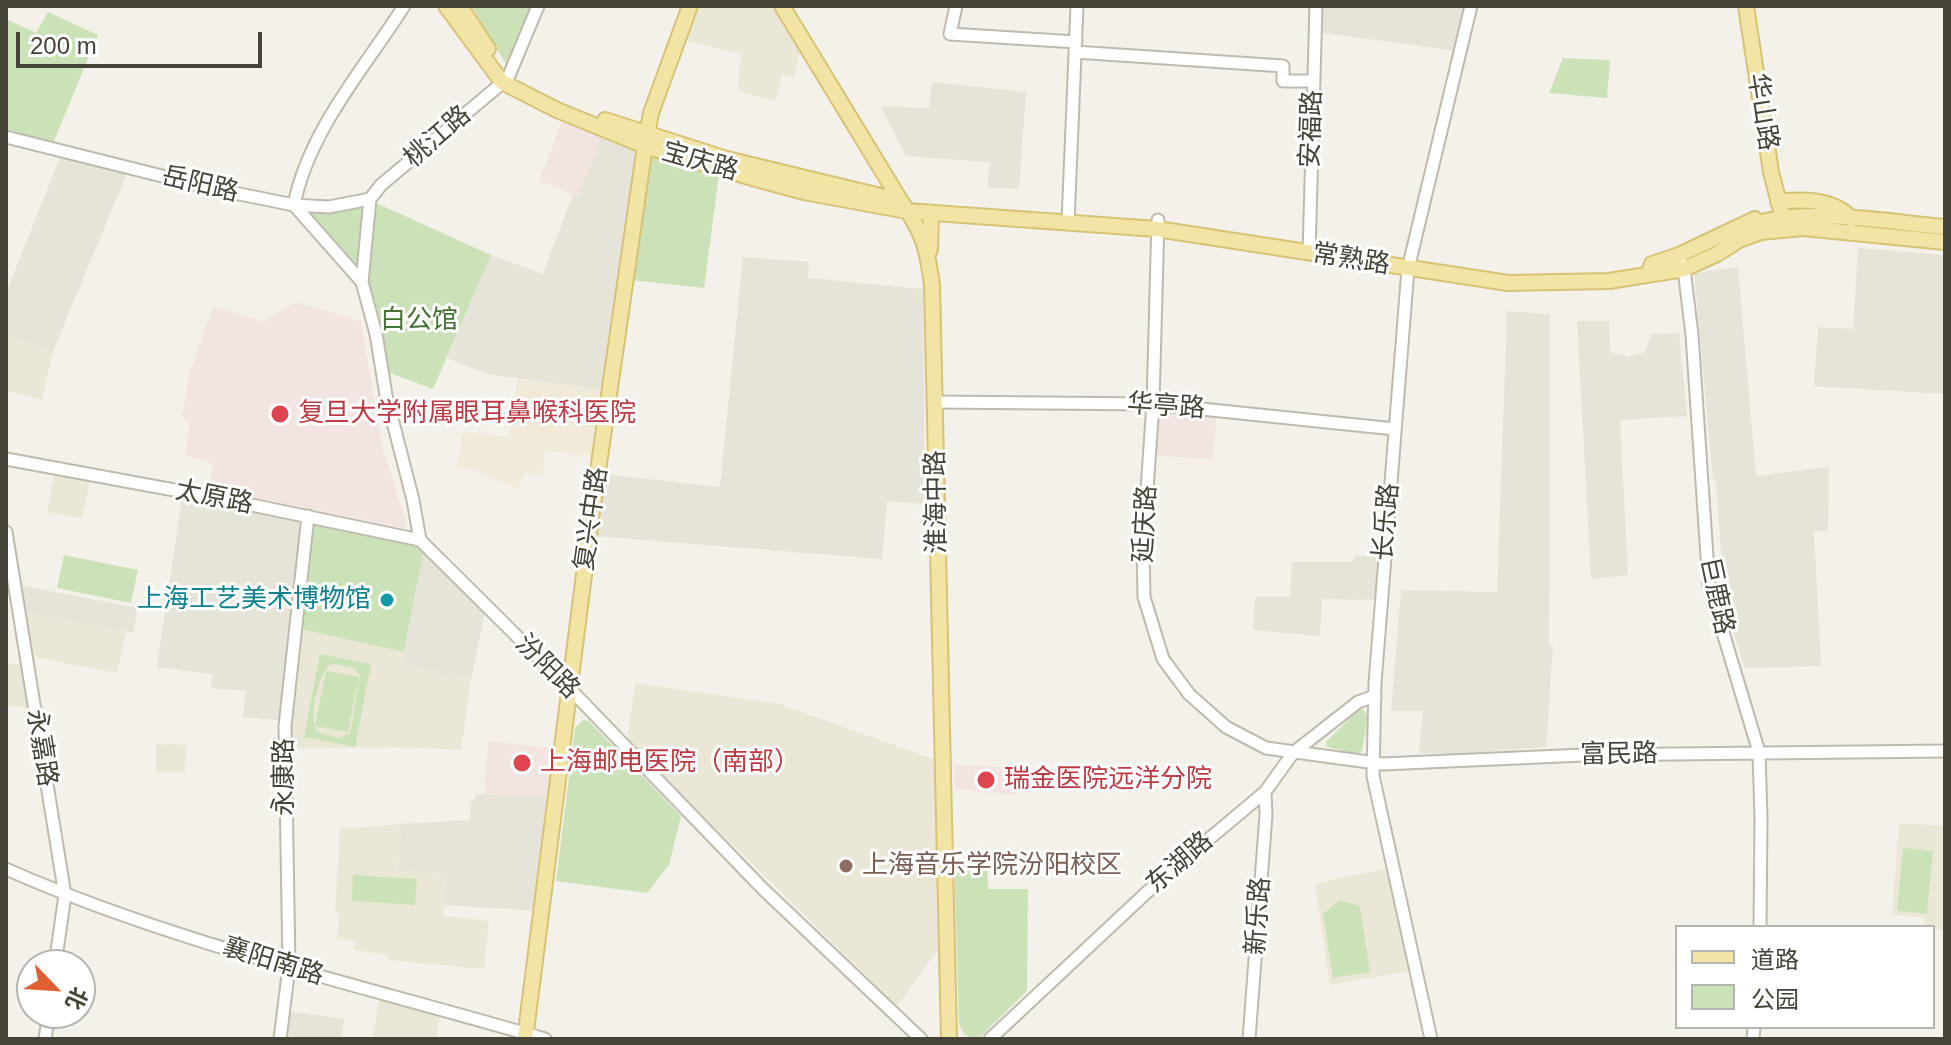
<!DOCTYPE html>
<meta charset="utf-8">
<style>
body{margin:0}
#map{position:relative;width:1951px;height:1045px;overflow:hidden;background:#f3f1ea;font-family:Helvetica,"Noto Sans SC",sans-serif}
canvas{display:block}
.frame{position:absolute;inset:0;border:8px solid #464339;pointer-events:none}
.legend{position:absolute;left:1675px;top:925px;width:260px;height:104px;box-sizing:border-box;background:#fff;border:2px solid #b5b4b0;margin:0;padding:10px 14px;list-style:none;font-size:24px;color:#464339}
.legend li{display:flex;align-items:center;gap:16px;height:40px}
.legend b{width:40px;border:2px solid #b5b4b0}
.north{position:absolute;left:16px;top:949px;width:80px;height:80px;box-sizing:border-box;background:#fff;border:2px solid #b5b4b0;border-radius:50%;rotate:115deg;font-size:22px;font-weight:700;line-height:32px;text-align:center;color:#464339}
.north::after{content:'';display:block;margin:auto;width:28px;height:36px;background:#e06034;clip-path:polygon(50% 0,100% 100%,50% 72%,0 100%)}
.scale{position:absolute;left:16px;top:32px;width:246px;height:36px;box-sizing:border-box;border:4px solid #464339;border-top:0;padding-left:10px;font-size:24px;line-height:28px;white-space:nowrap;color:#464339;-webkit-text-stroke:6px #fff;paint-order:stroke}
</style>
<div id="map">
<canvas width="1951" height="1045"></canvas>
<div class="frame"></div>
<ul class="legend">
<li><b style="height:10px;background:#f2e4a4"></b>道路</li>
<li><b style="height:22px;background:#cbe2b8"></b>公园</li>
</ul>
<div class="north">北</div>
<div class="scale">200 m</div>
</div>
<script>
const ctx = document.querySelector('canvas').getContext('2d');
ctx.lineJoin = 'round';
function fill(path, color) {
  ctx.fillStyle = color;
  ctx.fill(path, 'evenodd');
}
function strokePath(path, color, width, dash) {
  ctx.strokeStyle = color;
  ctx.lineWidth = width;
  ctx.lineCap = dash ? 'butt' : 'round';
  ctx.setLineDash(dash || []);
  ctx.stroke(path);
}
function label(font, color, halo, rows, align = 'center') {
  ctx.font = font + ' Helvetica,"Noto Sans SC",sans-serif';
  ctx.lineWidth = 6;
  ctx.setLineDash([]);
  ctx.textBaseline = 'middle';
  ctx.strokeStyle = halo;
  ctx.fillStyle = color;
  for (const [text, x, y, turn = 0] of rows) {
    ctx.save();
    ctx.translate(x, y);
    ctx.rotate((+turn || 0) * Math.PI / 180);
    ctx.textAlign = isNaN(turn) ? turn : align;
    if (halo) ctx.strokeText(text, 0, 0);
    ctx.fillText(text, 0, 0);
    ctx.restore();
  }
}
fill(new Path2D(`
 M1319,6H1468L1457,51L1317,32Z
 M932,82L1026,92L1019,189L987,188L990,162L906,156L880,106L929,108Z
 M602,135L639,148L603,390L487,374L447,358L491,255L543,274L573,194L578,196Z
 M61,155L128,171L53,351L6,335V293Z
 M1858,248L1945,255V394L1814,386L1818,327L1853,329Z
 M743,257L809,262L808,278L923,289L925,504L887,501L882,559L594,536L604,474L720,487Z
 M1738,267L1756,476L1829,467L1828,530L1814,532L1821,666L1745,668L1725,607L1716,481L1713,480L1694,273Z
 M1507,311L1550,314L1549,646L1553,647L1546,747L1452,754L1419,753L1423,711H1391L1401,590L1497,592Z
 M1577,321H1609L1610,352L1629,357L1645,352L1651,334L1679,333L1687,416L1620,420L1628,575L1591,579Z
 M182,497L303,520L281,720L243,717L246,691L211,688L212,674L157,667Z
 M424,549L485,612L471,679L402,665Z
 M1354,555L1377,557L1375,600L1322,599L1320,636L1253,630L1255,597H1290L1292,562H1353Z
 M19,585L138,608L133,633L23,611Z
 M477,794L553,798L539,911L444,905L446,874L398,871L401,824L470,820L471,803Z
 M286,1011L344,1019L342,1039H283Z`), '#e6e4d9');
fill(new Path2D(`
 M517,379L603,390L594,456L546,451L542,476L526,473L517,489L475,469L457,468L463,432L509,437Z`), '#f2ead9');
fill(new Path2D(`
 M697,6L747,8L776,6L801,48L794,77L782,75L775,102L737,90L741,54L684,40Z
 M6,335L53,351L42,400L6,391Z
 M54,473L90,480L82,518L47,512Z
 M23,611L126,632L117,673L29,656Z
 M300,629L404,652L402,665L471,679L461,750L396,747L289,749V726Z
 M6,663L21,665L27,708L6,705Z
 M635,683L779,704L936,760L940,947L897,1006L627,741Z
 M156,744L186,745L185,773L156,772Z
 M1899,823L1945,826V930L1924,927L1925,918L1892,914Z
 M401,824L398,871L447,874L443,916L489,921L484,969L388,960V954L354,950L355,941L337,939L339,913L335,912L340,829Z
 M1388,868L1409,971L1330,985L1315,884Z
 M379,998L440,1015L437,1039H373Z`), '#ebe7d6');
fill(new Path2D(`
 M563,120L602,135L578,196L539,181Z
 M296,302L361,321L382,445L408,529L209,488L213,464L185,454L190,423L182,418L189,376L213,306L263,322Z
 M1155,407L1217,414L1213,459L1153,456Z
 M488,741L558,749L553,798L484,794Z
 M954,765L1001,767L1017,770L1016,795L955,789Z`), '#f2e4e0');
fill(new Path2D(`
 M472,6H531L506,64Z
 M48,12L98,35L53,143L6,129V19L36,33Z
 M1563,58L1610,60L1607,98L1549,93Z
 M651,152L719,175L704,288L631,280Z
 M374,202L491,255L433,389L387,372L368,278Z
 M365,208L360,268L307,211Z
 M312,521L419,544L424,549L404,652L300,629Z
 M64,555L138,570L131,603L57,588Z
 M320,654L371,664L355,747L304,737ZM335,664L353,668L360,675L351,729L349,734L339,738L317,732C309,716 317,679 329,665Z
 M326,671L359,677L348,732L315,726Z
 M1359,709L1364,710L1368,716L1362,751L1357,754L1327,747L1326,742Z
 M583,720L589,721L681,816L669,865L647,893L556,881L575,728Z
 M1903,848L1933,851L1927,914L1897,911Z
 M954,861L987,862L988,889H1028L1027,991L978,1039L965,1035L959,1025Z
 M353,875L417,879L415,905L352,901Z
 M1340,900L1360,906L1370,972L1333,978L1323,914Z`), '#cbe2b8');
const minor = new Path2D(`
 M956,6L950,34L1076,42
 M1075,52L1283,66V81H1313
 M6,137L210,188L294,205L329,207L370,199L381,185L508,78L538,6
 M370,199L362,282L376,334L386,395L413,500L420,540L569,688L763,889L921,1039
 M294,205C309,130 364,69 404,6
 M294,205L362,282
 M1158,220L1153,404L1143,546L1144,597L1163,659L1189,694L1226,727L1266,748L1383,764L1583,755L1945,751
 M1068,222L1077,6
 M1309,253L1316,6
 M1681,262L1684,269L1692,335L1709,586L1759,752L1761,818L1760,927
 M935,402L1153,404L1395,429
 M6,459L223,499L420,540
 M6,532L63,883L65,895L55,965
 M6,869C178,945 365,986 545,1039
 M45,1039L49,1013
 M280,1039L289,967L285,726L308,516
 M990,1039L1160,880L1265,792L1293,753L1358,702L1375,696
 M1249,1039L1266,815L1265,792
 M1431,1039L1373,776L1375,683L1408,269L1471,6
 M1753,1039L1754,1027`);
const major = new Path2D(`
 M446,6L502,82L557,110L645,146L756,179L804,192L907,211L1157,229L1508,283L1609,281L1684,269L1717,254L1739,240L1761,232L1803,228L1945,242
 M460,6L488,49
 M782,6L900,200C923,232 927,247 932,285L949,1039
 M1746,6L1771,172L1785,226
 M605,120L727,159L897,200
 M1778,202C1804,199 1834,199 1852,219
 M1747,228C1794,204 1891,223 1945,227
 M930,250L931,213
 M1650,269L1652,264L1679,255L1755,219
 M525,1039L592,512L645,146L651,113L690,6`);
strokePath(minor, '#bebaae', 15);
strokePath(major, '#d6c376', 18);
strokePath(minor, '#fff', 11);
strokePath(major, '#f2e4a4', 14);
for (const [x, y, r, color] of [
 [280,414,10,"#e0444e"],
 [387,600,8,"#0f9aa8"],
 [522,763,10,"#e0444e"],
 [986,780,10,"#e0444e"],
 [846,866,8,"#8d6e63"]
]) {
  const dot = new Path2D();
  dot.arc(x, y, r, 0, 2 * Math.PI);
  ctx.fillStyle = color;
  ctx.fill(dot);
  strokePath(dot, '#fff', 3);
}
label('26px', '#464339', '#fff', [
 ["华山路",1762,112,81],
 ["安福路",1312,129,-88],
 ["桃江路",438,137,-41],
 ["宝庆路",700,162,16],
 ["岳阳路",200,185,13],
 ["常熟路",1351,260,9],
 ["华亭路",1166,407,4],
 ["太原路",214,498,11],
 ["淮海中路",937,502,-91],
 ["复兴中路",592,519,-82],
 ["长乐路",1387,522,-85],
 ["延庆路",1146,524,-87],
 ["巨鹿路",1716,596,78],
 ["汾阳路",547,667,45],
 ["永嘉路",41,748,81],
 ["富民路",1619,755,-1],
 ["永康路",285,777,-90],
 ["东湖路",1180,863,-41],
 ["新乐路",1259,916,-86],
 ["襄阳南路",273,962,17]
]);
label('26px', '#447233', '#fff', [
 ["白公馆",419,321]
]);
label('26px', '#be3a42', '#fff', [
 ["复旦大学附属眼耳鼻喉科医院",298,414],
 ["上海邮电医院（南部）",540,763],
 ["瑞金医院远洋分院",1004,780]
], 'left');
label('26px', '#0d838f', '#fff', [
 ["上海工艺美术博物馆",371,600]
], 'right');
label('26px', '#785e54', '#fff', [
 ["上海音乐学院汾阳校区",862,866]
], 'left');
</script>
